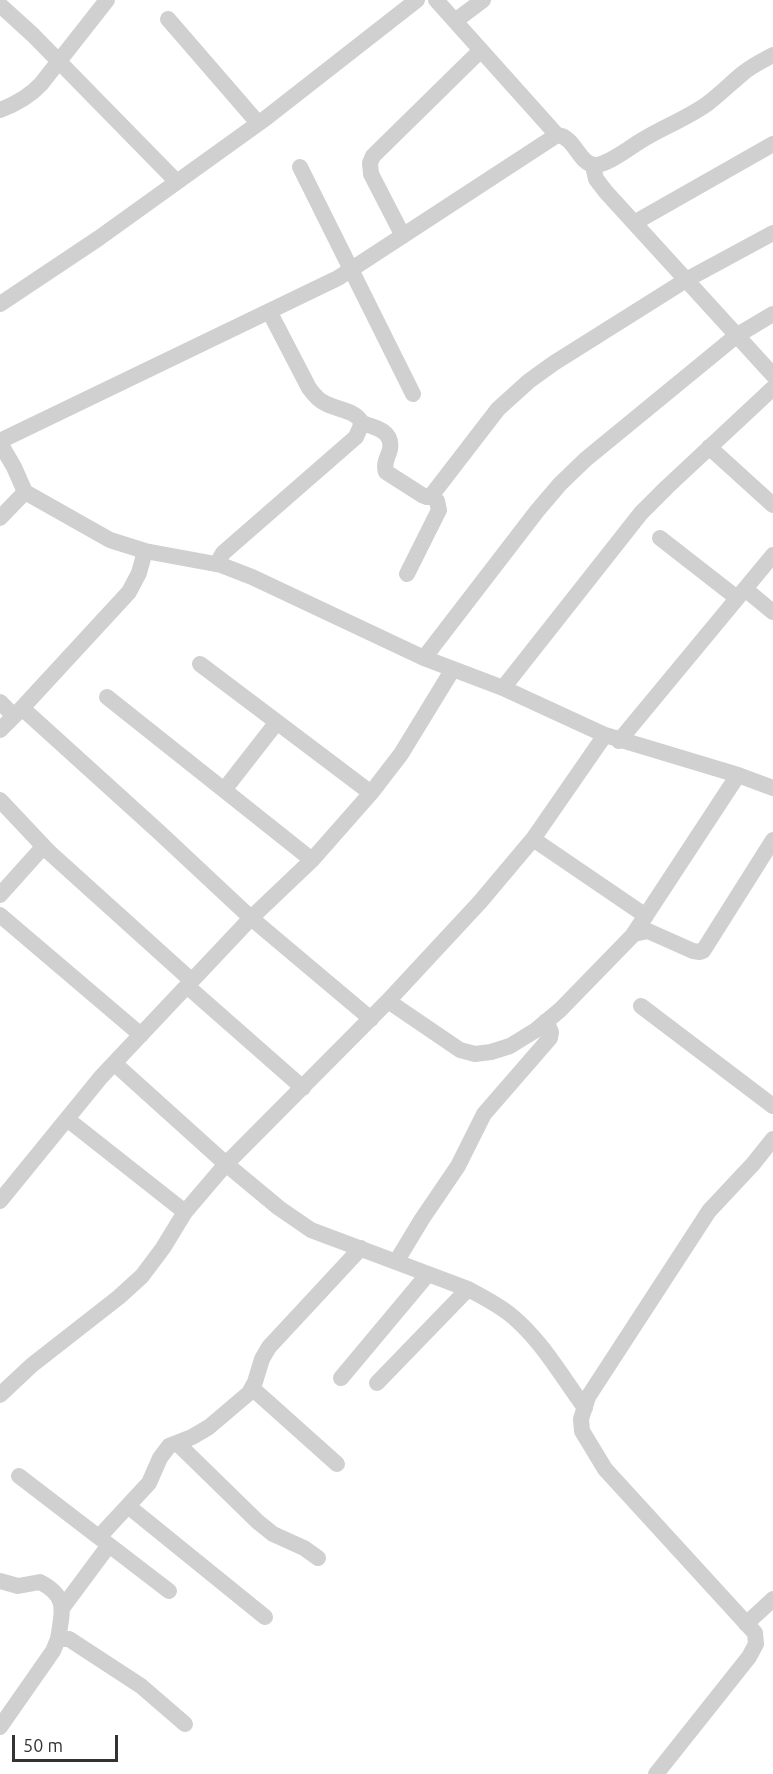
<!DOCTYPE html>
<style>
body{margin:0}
#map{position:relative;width:773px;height:1774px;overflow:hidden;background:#fff;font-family:Ubuntu,sans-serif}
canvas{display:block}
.scale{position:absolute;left:12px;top:1735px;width:106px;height:27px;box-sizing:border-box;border:3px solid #333;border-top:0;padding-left:8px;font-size:18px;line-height:21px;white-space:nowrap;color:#333;-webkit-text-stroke:4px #fff;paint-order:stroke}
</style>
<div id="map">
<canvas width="773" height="1774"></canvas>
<div class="scale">50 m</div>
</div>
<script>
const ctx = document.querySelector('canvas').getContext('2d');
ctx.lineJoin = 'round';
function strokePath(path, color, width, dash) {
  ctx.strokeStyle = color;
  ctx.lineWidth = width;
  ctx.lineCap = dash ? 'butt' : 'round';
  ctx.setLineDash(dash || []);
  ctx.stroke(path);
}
strokePath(new Path2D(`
 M436,0L557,135
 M0,5L33,35L177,182
 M168,19L258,123
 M455,21L483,0
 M0,110C16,104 29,97 41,84L107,0
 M593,166L596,179L606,192L773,375
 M300,167L413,394
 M634,223L773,144
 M403,236L371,174L370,163L373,156L481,50
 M0,304L99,238L266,118L417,0
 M362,423C375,427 393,431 390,449C388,458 383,463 386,472L422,495L427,497L431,496L498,409L529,381L554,363L686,280L773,233
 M0,441L338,278L557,135C575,136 579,165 595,165C607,165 628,149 639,142C661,128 686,119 707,104C719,95 730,84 742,74C751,66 762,61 773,55
 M0,443L14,467L25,492L110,540L145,551L221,565L252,577L424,658L503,688L605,735L738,775L773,788
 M709,447L773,505
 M0,518L25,492
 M660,538L737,598
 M221,565L220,558L223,553L356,437L362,423C355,409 335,410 323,402C317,399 313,393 309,388L269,311
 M407,574L439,510L437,501L431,496
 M745,589L773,612
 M424,658L537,511L560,484L586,459L736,336L773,314
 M200,664L371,793
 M503,688L641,513L667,487L773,388
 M107,697L312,860
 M0,702L14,716
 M22,708L159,832L251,918L371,1019
 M0,730L22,708L129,592L139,573L145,551
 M619,741L773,555
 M224,790L277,722
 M0,800L49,852L192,981
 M533,839L646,916
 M0,895L43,847
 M0,915L141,1035
 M633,935L738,775
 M187,986L303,1088
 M388,1001L460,1050L475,1054L491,1052L510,1046L536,1030L560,1010L634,934L648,931L693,951L700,952L703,951L773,840
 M641,1006L773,1106
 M114,1063L226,1164L279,1208L311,1230L468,1289C483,1297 499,1305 512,1316C542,1341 562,1377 585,1408
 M67,1119L185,1212
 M0,1201L101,1077L251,918L312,860L371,793L401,754L453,669
 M396,1262L422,1219L458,1166L484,1114L550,1038L551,1032L546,1021
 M341,1378L428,1274
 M377,1383L468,1289
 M252,1388L337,1464
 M0,1395L32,1365L119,1297L142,1276L163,1248L185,1212L226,1164L388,1001L480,902L533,839L605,735
 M177,1443L258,1522L273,1534L304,1548L318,1558
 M19,1476L169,1591
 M128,1506L265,1617
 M99,1537L149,1483L160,1458L169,1446L192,1437L209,1427L249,1393L255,1382L262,1359L269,1347L361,1248
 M0,1581L18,1586L40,1582C69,1597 62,1612 58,1639
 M63,1607L109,1545
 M746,1624L773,1599
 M0,1727L53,1651L58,1639H69L141,1686L185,1724
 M656,1774L749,1657L756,1644L755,1633L605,1469L582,1431L581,1419L588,1397L709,1211L753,1164L773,1139`), '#d0d0d0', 16);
</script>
